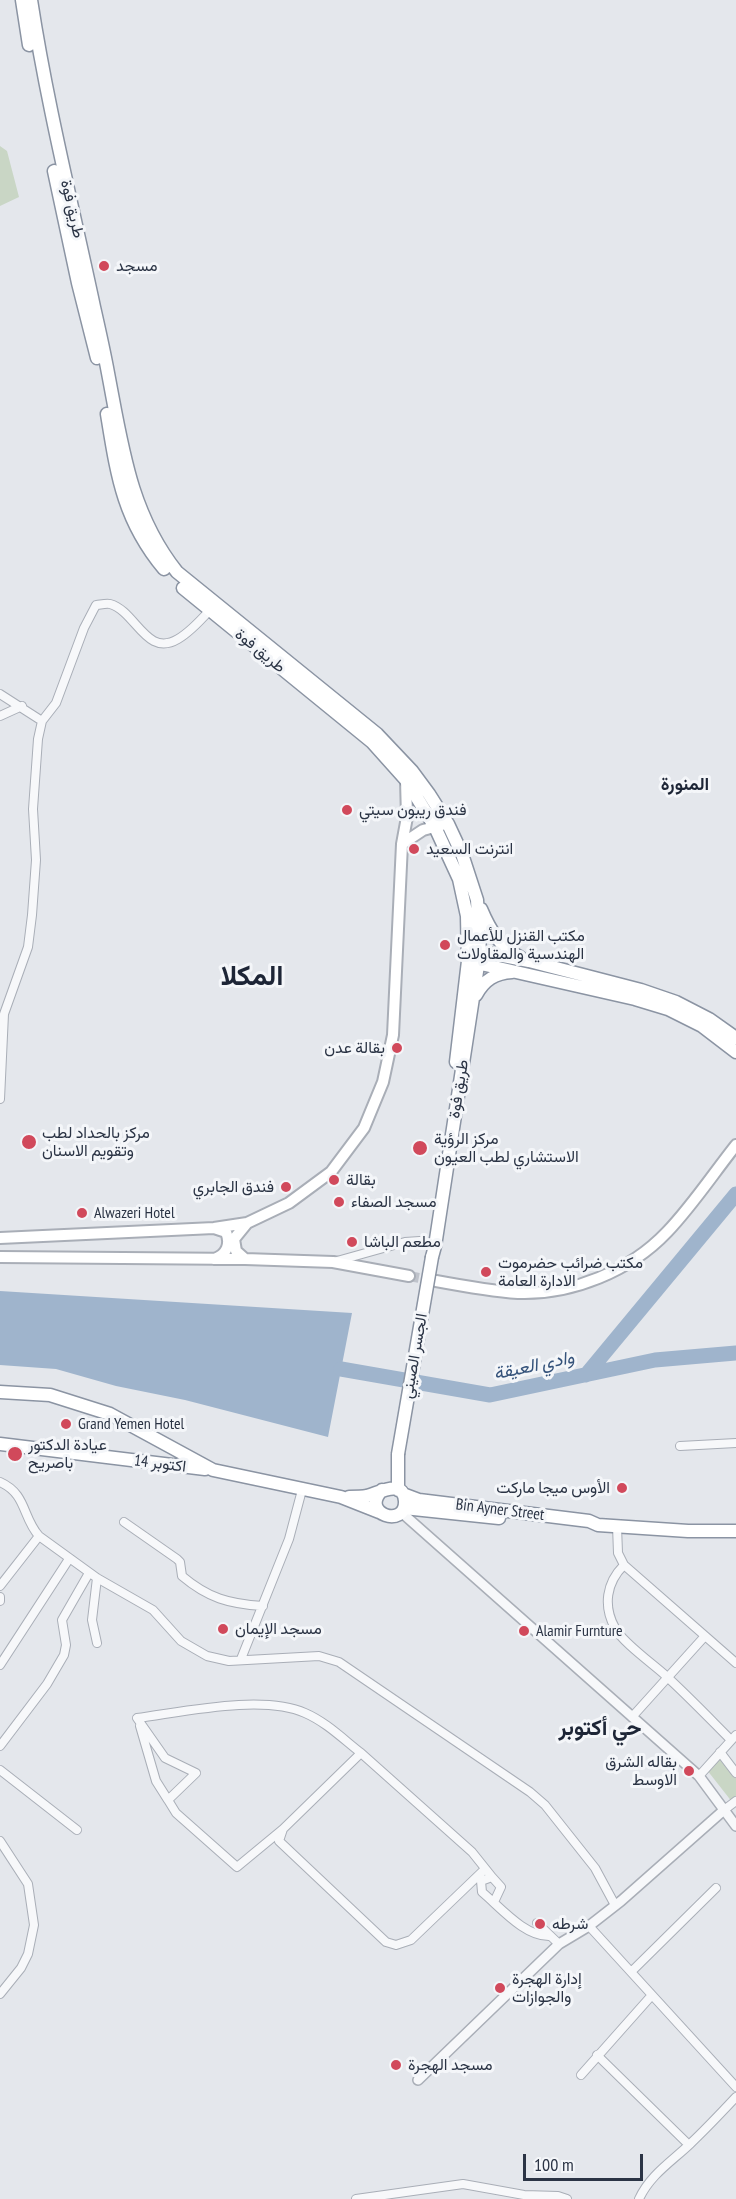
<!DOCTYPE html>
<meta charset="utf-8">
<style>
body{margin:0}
#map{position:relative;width:736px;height:2199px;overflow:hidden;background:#e4e7ec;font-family:"PT Sans Narrow",sans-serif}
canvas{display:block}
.scale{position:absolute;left:523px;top:2154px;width:120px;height:27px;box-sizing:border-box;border:3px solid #2b3445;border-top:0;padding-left:8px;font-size:18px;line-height:21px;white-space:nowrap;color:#2b3445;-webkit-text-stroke:4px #f4f6f9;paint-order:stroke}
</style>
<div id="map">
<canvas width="736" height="2199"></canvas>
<div class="scale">100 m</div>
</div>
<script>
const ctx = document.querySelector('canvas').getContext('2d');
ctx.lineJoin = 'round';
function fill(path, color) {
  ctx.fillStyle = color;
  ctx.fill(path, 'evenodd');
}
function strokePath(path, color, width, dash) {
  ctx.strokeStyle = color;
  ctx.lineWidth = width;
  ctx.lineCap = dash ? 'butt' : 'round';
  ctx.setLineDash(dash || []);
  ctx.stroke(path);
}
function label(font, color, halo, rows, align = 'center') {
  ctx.font = font + ' "PT Sans Narrow",Vazirmatn,sans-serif';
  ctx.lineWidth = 6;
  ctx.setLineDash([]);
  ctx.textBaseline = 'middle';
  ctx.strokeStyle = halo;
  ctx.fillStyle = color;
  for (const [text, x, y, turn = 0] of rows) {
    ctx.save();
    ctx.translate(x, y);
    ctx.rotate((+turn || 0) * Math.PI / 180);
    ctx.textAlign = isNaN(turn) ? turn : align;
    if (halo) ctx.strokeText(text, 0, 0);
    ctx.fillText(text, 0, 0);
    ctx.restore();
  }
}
fill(new Path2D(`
 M0,146L7,151L19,197L0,206Z
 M724,1750L736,1766V1807L707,1770Z`), '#c9d6c5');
fill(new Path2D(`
 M0,1291L352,1313L328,1437L185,1400L116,1386L56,1369L0,1365Z`), '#9fb4cc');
strokePath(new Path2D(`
 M341,1369L490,1395L655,1360L736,1353
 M586,1375L736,1194`), '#9fb4cc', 15);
strokePath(new Path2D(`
 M409,1276L435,1281`), '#bfc3cb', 10, [10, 5]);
const minor = new Path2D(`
 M0,694L42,721
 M0,716L22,706
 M0,1099L4,1014L28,947L32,915L36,860L33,809L38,739L42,721L56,703L84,628L96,605C99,605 106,603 110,604C136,611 146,658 178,639C190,632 200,621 209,611
 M337,1261L405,1242L420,1241L435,1246
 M680,1446L736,1443
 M0,1482C27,1494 22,1517 39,1536L97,1578L153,1610L181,1641L207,1656L229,1661L319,1656L339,1662L530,1792L545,1805L595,1868L615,1905
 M124,1522L177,1559L180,1562L182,1576C208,1598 229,1604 263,1606
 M617,1526L618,1553L624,1565L736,1663
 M624,1565C606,1583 603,1606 615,1628C622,1642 653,1664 665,1675C688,1696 709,1718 731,1740
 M0,1586L39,1536
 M0,1597V1601
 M97,1643L92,1620L97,1578
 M241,1659L289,1539L302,1490
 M0,1665L69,1559
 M632,1717L705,1636
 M140,1726L156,1781L168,1800
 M0,1746L47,1684L64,1655L66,1645L62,1620L89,1573
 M720,1752L736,1773
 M0,1770L77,1830
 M699,1776L736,1735
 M724,1810L736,1801
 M283,1829L237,1867L176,1813L168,1800L196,1773L165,1758L137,1718C183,1712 263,1694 305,1713C326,1722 343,1739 361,1753
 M0,1841L28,1884L34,1925L28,1954L21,1968L0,1994
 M485,1869L411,1940L396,1945L386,1942L279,1841L283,1829L361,1753L472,1852L492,1877
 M494,1902L501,1887L492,1877L481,1881L482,1892C501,1908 525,1937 550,1936
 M537,1923L559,1944
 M589,1926L736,2087
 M631,1972L716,1888
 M597,2055L689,2145
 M581,2075L652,1995
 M356,2199L463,2184L524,2195L558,2196L567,2199
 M639,2199C650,2175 671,2162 690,2144C706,2129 721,2113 736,2097`);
const tertiary = new Path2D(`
 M401,1512L699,1776L736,1826
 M418,2080L559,1944L589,1926L621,1901L724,1810`);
const secondary = new Path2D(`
 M402,844L423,830L442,825
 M214,1228L226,1232C231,1244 227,1255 214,1259
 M0,1238L214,1228L247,1223L289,1203L331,1172L364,1128L383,1082L393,1035L402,844L407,817L406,780
 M0,1257L245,1259L333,1262L409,1276
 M245,1259L236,1251L234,1239L247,1223
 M436,1281C463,1286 490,1291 518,1293C572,1295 630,1271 667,1232C692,1206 713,1174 736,1145`);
const trunk = new Path2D(`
 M22,0L29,45
 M31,0C47,104 72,204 94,307C99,329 104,351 108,373C122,446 130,513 177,572L377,734L412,771L429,794L448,824L462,854L477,900L480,952L435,1246L432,1257
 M54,171L78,283L97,358
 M107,414C117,475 123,520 164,569
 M183,588L372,742L406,780L435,827L459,879L467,916L468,961L456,1062
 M481,909C489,928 500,948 520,957
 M473,950L529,961L641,990L676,1002L709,1019L736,1038
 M472,962L635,999L668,1009L702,1026L736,1052
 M476,995C484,980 495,973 512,972
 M0,1392L50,1395L110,1414L213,1470L341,1497L379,1512
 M0,1444L205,1469
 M398,1490V1454
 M403,1494L419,1500L589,1521L598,1525L688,1531H736
 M349,1497C355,1497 361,1497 367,1496C379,1493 403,1478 405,1501C406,1529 359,1514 382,1490
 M404,1508L499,1518`);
strokePath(minor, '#a9aeb7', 10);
strokePath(tertiary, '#a9aeb7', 12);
strokePath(secondary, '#a9aeb7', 14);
strokePath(trunk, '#8b94a3', 15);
strokePath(minor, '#f7f8fa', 8);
strokePath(tertiary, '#f7f8fa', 9);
strokePath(secondary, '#fff', 10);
strokePath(trunk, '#fff', 12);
const trunkBridge = new Path2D(`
 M398,1454L432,1257`);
strokePath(trunkBridge, '#8b94a3', 15, []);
strokePath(trunkBridge, '#fff', 12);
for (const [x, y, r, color] of [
 [104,266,6,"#d1495b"],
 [347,810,6,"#d1495b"],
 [414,849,6,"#d1495b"],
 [445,945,6,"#d1495b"],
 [397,1048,6,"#d1495b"],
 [29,1142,8,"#d1495b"],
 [420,1148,8,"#d1495b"],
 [334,1180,6,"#d1495b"],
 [286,1187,6,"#d1495b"],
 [339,1202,6,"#d1495b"],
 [82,1213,6,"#d1495b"],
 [352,1242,6,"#d1495b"],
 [486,1272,6,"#d1495b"],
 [66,1424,6,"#d1495b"],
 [15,1454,8,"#d1495b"],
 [622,1488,6,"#d1495b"],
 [223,1629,6,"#d1495b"],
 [524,1631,6,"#d1495b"],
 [689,1771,6,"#d1495b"],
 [540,1924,6,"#d1495b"],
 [500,1988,6,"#d1495b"],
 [396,2065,6,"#d1495b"]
]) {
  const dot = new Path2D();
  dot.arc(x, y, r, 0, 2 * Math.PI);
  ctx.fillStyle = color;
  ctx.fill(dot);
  strokePath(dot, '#f4f6f9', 2);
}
label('16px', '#2b3445', '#f4f6f9', [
 ["طريق فوة",72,209,77],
 ["طريق فوة",260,651,39],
 ["طريق فوة",459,1089,-81],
 ["الجسر الصيني",415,1356,-80],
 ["14 اكتوبر",160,1464,7],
 ["Bin Ayner Street",500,1510,7]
]);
label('16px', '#2b3445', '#f4f6f9', [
 ["مسجد",116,266],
 ["فندق ريبون سيتي",359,810],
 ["انترنت السعيد",426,849],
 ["مكتب القنزل للأعمال",457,936],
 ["الهندسية والمقاولات",457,954],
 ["بقالة عدن",385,1048,"right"],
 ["مركز بالحداد لطب",42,1133],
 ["وتقويم الاسنان",42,1151],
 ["مركز الرؤية",434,1139],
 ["الاستشاري لطب العيون",434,1157],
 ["بقالة",346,1180],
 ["فندق الجابري",274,1187,"right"],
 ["مسجد الصفاء",351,1202],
 ["Alwazeri Hotel",94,1213],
 ["مطعم الباشا",364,1242],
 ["مكتب ضرائب حضرموت",498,1263],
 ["الادارة العامة",498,1281],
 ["Grand Yemen Hotel",78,1424],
 ["عيادة الدكتور",28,1445],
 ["باصريح",28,1463],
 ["الأوس ميجا ماركت",610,1488,"right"],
 ["مسجد الإيمان",235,1629],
 ["Alamir Furnture",536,1631],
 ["بقاله الشرق",677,1762,"right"],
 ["الاوسط",677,1780,"right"],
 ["شرطه",552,1924],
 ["إدارة الهجرة",512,1979],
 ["والجوازات",512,1997],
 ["مسجد الهجرة",408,2065]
], 'left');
label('bold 18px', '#1d2536', '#f4f6f9', [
 ["المنورة",685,785]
]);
label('italic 18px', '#34527a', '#f4f6f9', [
 ["وادي العيقة",534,1366,-12]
]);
label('bold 22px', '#1d2536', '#f4f6f9', [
 ["حي أكتوبر",600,1729]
]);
label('bold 28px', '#1d2536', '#f4f6f9', [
 ["المكلا",252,977]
]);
</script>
